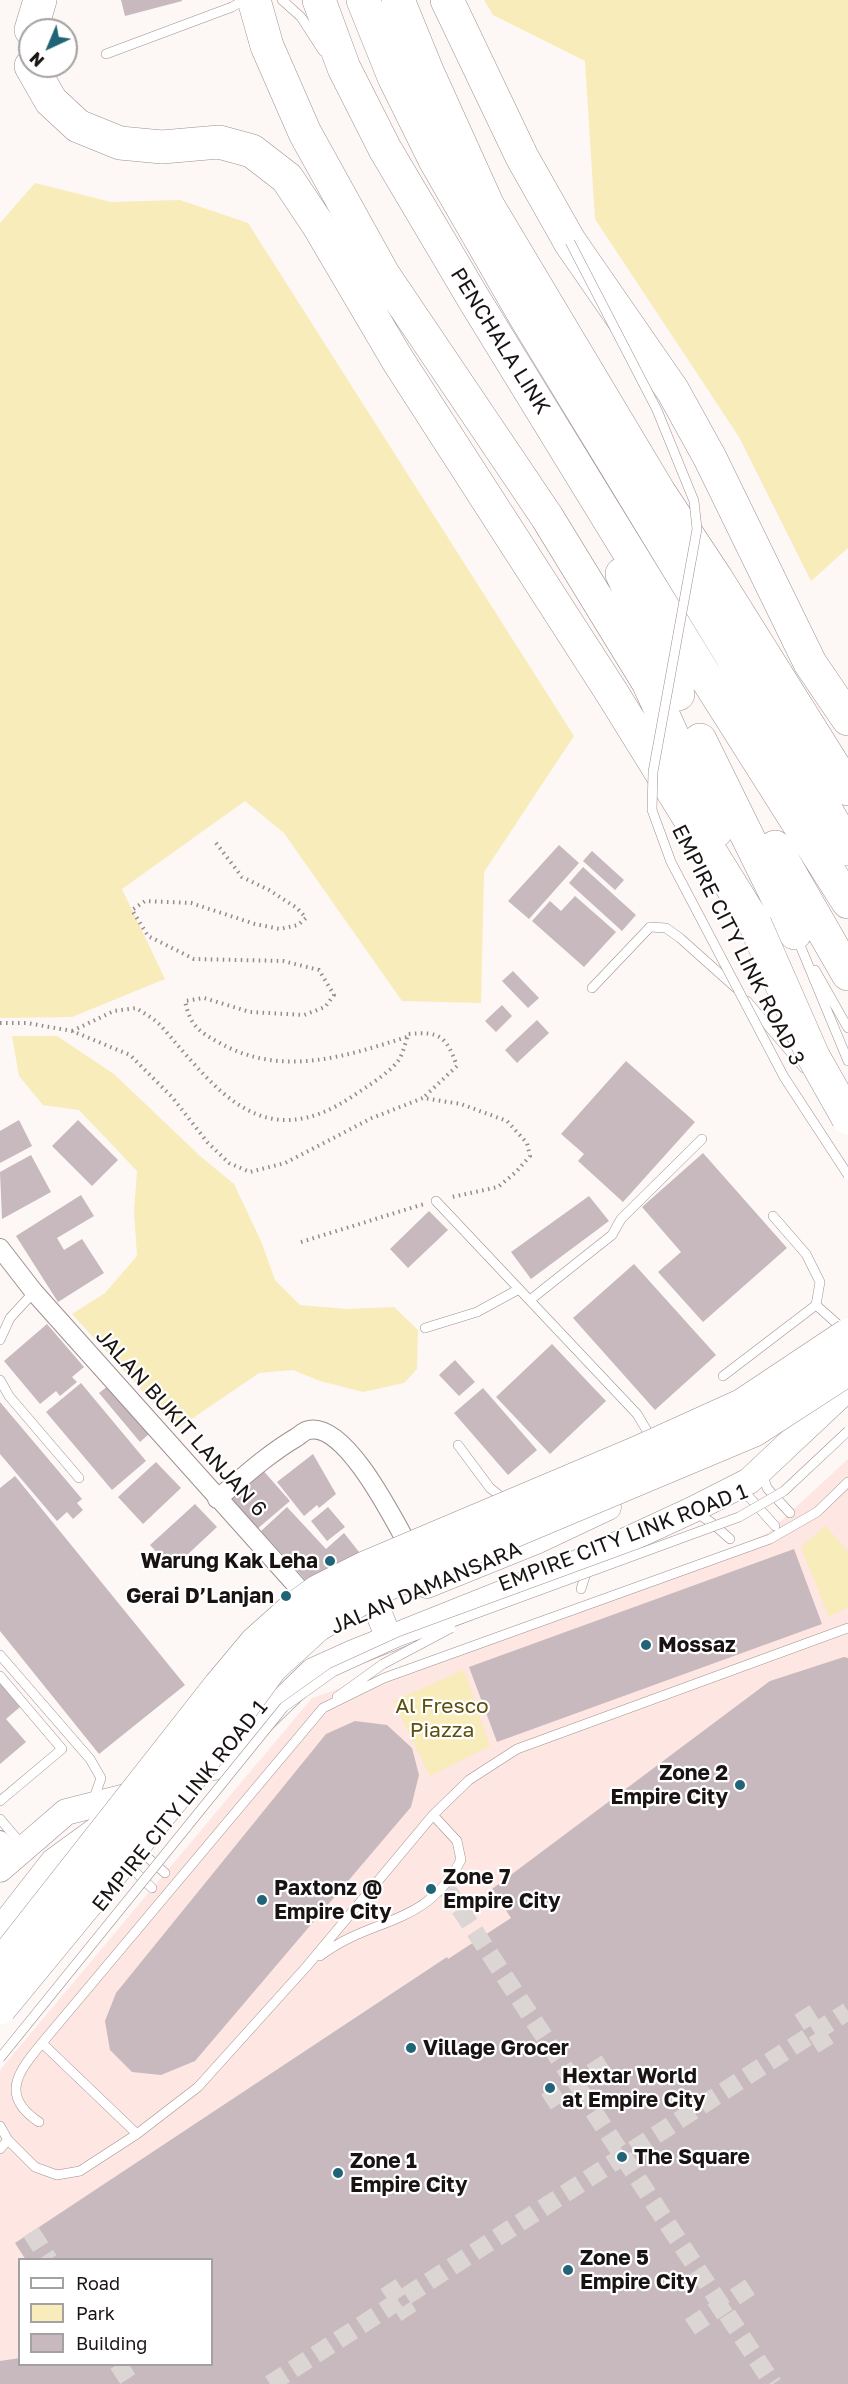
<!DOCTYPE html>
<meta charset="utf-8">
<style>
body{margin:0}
#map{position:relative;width:848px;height:2384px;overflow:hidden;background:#fdf7f6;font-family:"Golos Text",sans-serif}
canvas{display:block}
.legend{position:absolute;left:18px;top:2258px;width:195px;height:108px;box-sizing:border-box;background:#fff;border:2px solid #a3a1a1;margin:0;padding:8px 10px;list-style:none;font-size:18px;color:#191413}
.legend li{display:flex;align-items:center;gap:12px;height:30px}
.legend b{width:30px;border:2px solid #a3a1a1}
.north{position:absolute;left:18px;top:18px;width:60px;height:60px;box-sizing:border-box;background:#fff;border:2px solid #a3a1a1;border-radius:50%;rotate:224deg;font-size:16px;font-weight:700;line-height:24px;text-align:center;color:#191413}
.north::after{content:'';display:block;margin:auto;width:21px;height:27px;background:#226477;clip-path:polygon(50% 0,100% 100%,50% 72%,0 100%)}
</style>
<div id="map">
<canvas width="848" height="2384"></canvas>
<ul class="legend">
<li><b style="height:8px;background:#fff"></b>Road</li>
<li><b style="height:16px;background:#f8ecba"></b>Park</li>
<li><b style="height:16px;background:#c7b9bd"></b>Building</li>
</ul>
<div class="north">N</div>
</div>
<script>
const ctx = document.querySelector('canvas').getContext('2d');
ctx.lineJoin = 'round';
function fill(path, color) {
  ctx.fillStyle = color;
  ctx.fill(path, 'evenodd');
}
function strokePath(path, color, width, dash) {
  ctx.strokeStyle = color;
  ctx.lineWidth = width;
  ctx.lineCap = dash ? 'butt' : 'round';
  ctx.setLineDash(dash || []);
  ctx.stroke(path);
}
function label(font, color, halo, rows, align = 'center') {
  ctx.font = font + ' "Golos Text",sans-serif';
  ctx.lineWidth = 4.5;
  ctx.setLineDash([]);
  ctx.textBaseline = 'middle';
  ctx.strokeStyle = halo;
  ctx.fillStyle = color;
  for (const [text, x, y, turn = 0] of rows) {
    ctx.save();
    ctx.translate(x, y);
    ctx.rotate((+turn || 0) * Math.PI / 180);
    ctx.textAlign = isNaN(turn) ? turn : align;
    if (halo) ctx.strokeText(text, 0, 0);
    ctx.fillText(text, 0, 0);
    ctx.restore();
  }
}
fill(new Path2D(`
 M848,1459V2384H0V2070L312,1698L696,1564L768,1533ZM20,2260H212V2364H20Z`), '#fee6e3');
fill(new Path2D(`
 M484,0H848V548L811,581L739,437L595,219L585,61L493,15Z
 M35,183L111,202L180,200L248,223L574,736L484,872L481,1003L402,1001L284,833L245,801L122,889L165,979L72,1017L0,1018V223Z
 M12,1036H57L114,1074L200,1156L234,1184L261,1241L275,1280L300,1305L347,1309L394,1307L418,1330L417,1369L404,1383L363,1392L320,1381L293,1370L259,1373L177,1429L72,1314L105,1293L137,1256L134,1211L137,1171L79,1110L43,1105L19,1076Z
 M826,1526L848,1552V1607L829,1617L801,1547Z
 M464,1670L490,1746L430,1776L393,1701Z`), '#f8ecba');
fill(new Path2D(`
 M121,0H182V1L125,16Z
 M559,845L579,863L529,919L508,901Z
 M592,851L624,880L615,890L583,861Z
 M583,867L636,915L622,931L569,883Z
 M575,896L616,932L584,967L532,921L550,901L561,911Z
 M513,971L539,998L528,1008L502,981Z
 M502,1005L512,1016L496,1032L485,1021Z
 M537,1020L549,1033L517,1063L505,1050Z
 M626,1061L695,1122L623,1202L578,1161L584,1154L561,1134Z
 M19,1120L32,1146L0,1163V1131Z
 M78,1120L118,1160L92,1186L52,1146Z
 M703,1153L787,1248L703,1322L658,1272L681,1252L642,1207Z
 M31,1155L51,1192L2,1219L0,1172Z
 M81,1195L94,1216L57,1238L64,1250L82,1239L104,1273L58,1302L16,1236Z
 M589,1196L609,1221L531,1279L511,1252Z
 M429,1211L448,1230L408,1268L390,1249Z
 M634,1264L716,1355L655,1410L573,1318Z
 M47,1324L84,1367L72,1377L77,1382L60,1396L56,1391L40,1404L4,1361Z
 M552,1344L606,1401L550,1454L496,1397Z
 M455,1360L475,1382L459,1396L439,1375Z
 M81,1383L146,1461L112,1490L46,1412Z
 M108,1386L149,1434L140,1442L99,1393Z
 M483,1388L537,1450L508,1475L454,1413Z
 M0,1402L82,1499L77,1503L83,1510L73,1519L67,1512L57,1521L0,1454Z
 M313,1454L336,1494L319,1508L317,1505L304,1516L277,1482Z
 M156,1462L181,1488L143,1524L118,1497Z
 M260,1467L290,1501L256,1530L226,1496Z
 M15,1476L185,1685L99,1754L0,1631V1488Z
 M195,1504L217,1527L172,1569L150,1545Z
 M287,1507L326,1549L344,1533L363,1557L311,1586L261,1531Z
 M328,1507L345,1527L327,1541L311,1521Z
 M794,1549L822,1624L497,1742L469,1667Z
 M844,1657L848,1658V2384H0V2361L20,2358V2364H212V2260H26L15,2243L447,1957L448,1959L511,1918L492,1889L770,1681Z
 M0,1683L20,1707L6,1719L26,1742L0,1764Z
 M355,1721L387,1725L412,1748L419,1775L411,1807L195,2061L161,2075L132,2072L110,2050L105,2021L116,1993L326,1734Z`), '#c7b9bd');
strokePath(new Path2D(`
 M445,1886L773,2384
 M802,2010L830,2054
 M546,2102L608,2062
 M31,2232L49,2260
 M388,2284L409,2316
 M690,2327L750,2287
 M118,2364L131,2384
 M270,2384L848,2011`), '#dbd5d4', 18, [18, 9]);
const lane = new Path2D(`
 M282,0L301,17L323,51
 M106,54L232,7L244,0
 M797,938L848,1061
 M815,970L848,1028
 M592,988L650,927L666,928L680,938L736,988
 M747,1001L804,1068
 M436,1201L637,1414L653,1441
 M530,1300L612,1235L621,1219L702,1139
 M816,1305L843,1329
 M425,1328L477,1312L519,1289
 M0,1340L10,1318L34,1292
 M723,1376L816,1305L820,1282L806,1254L773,1216
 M0,1380L9,1396L79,1478
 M458,1445L490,1488L507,1501
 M762,1472L767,1488L790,1513
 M739,1490L750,1498L775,1526
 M694,1511L712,1523L730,1539
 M581,1589L588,1567
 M0,1655L90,1759L101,1778L93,1801
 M0,1676L62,1749L0,1801
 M337,1697L383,1664
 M0,1819L23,1846
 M137,1848L165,1873
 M127,1864L152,1888
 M320,1956C374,1915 424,1929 461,1860L457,1841L433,1815
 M39,2122C0,2096 17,2073 42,2043
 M0,2126L8,2140L0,2149
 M137,2134L42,2043L323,1708L384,1678L770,1539L817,1512L848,1482
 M8,2140L35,2167L57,2175L80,2171L137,2134L198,2087L307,1966L433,1815L469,1780L517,1749L848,1628`);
const street = new Path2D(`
 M0,1248L34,1292L313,1604
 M217,1499C243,1477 268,1454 297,1437C300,1435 305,1430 309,1430C347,1421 398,1528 414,1556
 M0,1840L15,1856`);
const secondary = new Path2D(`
 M427,1585L536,1541L608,1507
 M376,1606L389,1639
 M214,1767L313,1671L353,1653L571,1566L692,1510L749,1481L848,1388
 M0,1869L66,1812L141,1793`);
const highway = new Path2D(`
 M254,0L267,46L305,133L383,274L547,517L648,682L716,831
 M319,0L344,68L385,149L475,301L702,671L848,902
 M363,0L394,77L435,160L526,318L733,658
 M398,0L427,71L488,206L659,492L716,578L848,789
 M447,0L522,157L570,242L673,391L710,458L810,663L848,719
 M31,30L40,0
 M31,66L51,101L78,126L120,143L162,147L219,142L252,151L287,178L317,223L397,359L612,693L755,924
 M622,574L678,694
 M724,638L733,658L816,792L848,849
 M700,740L795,933
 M775,847L848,974
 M0,1936L56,1864L100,1832`);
strokePath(lane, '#9f918f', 10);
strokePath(street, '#9f918f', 20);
strokePath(secondary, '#9f918f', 27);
strokePath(highway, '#9f918f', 34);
strokePath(new Path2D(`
 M216,843L242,877L269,890L297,908L306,918L298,925L280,929L255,924L191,903L145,901L132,910L148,936L194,959L283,961L319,970L334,995L325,1007L304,1015L250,1012L204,998L185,1001C190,1025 198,1031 218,1042C281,1078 343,1057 407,1037
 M0,1023H27L72,1031L130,1055L172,1097L208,1143L229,1163L250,1172L285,1163L372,1118L423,1098L461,1104L507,1121L527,1143L530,1156L516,1172L498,1187L452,1197
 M72,1031L114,1011L136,1008C145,1014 155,1019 162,1027C217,1090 262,1157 353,1096C366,1087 395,1070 401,1056C404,1049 406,1041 408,1034C440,1031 446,1036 457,1066L424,1097
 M301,1242L424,1204`), '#928c8b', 4, [1.5, 4.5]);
strokePath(lane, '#fff', 9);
strokePath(street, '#fff', 18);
strokePath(secondary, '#fff', 26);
strokePath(highway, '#fff', 33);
const laneBridge = new Path2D(`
 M570,242L657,410L694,501L697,529L653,772L652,810L671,862L784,1077L848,1175
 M383,1664L451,1628
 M0,2058L284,1707L333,1672L401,1641L739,1517L784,1491L848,1431`);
const highwayBridge = new Path2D(`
 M755,924L813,1056L848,1118
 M0,1966L220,1686L256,1643L294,1609L319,1591L365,1568L637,1453L743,1405L848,1335
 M0,2008L199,1766L271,1667L316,1626L380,1587L754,1430L848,1369`);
strokePath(laneBridge, '#9f918f', 10, []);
strokePath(highwayBridge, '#9f918f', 34, []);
strokePath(laneBridge, '#fff', 9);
strokePath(highwayBridge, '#fff', 33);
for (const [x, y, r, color] of [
 [330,1561,6,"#226477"],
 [286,1596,6,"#226477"],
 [646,1645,6,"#226477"],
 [740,1785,6,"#226477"],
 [431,1889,6,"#226477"],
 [262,1900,6,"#226477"],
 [411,2048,6,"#226477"],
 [550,2088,6,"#226477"],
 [622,2157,6,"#226477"],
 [338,2173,6,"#226477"],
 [568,2270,6,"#226477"]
]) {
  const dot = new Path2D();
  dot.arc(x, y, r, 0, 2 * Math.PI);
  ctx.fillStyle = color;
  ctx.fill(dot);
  strokePath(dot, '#fff', 2);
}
label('21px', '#191413', '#fff', [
 ["PENCHALA LINK",500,341,58],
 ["EMPIRE CITY LINK ROAD 3",738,945,63],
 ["JALAN BUKIT LANJAN 6",181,1423,48],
 ["EMPIRE CITY LINK ROAD 1",623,1538,-21],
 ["JALAN DAMANSARA",426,1588,-23],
 ["EMPIRE CITY LINK ROAD 1",180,1806,-51]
]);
label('bold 21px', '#191413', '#fff', [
 ["Warung Kak Leha",318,1561,"right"],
 ["Gerai D’Lanjan",274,1596,"right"],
 ["Mossaz",658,1645],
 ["Zone 2",728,1773,"right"],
 ["Empire City",728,1797,"right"],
 ["Zone 7",443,1877],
 ["Empire City",443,1901],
 ["Paxtonz @",274,1888],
 ["Empire City",274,1912],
 ["Village Grocer",423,2048],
 ["Hextar World",562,2076],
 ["at Empire City",562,2100],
 ["The Square",634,2157],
 ["Zone 1",350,2161],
 ["Empire City",350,2185],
 ["Zone 5",580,2258],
 ["Empire City",580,2282]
], 'left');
label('21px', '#5e4f0d', '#fff', [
 ["Al Fresco",442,1706],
 ["Piazza",442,1730]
]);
</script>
